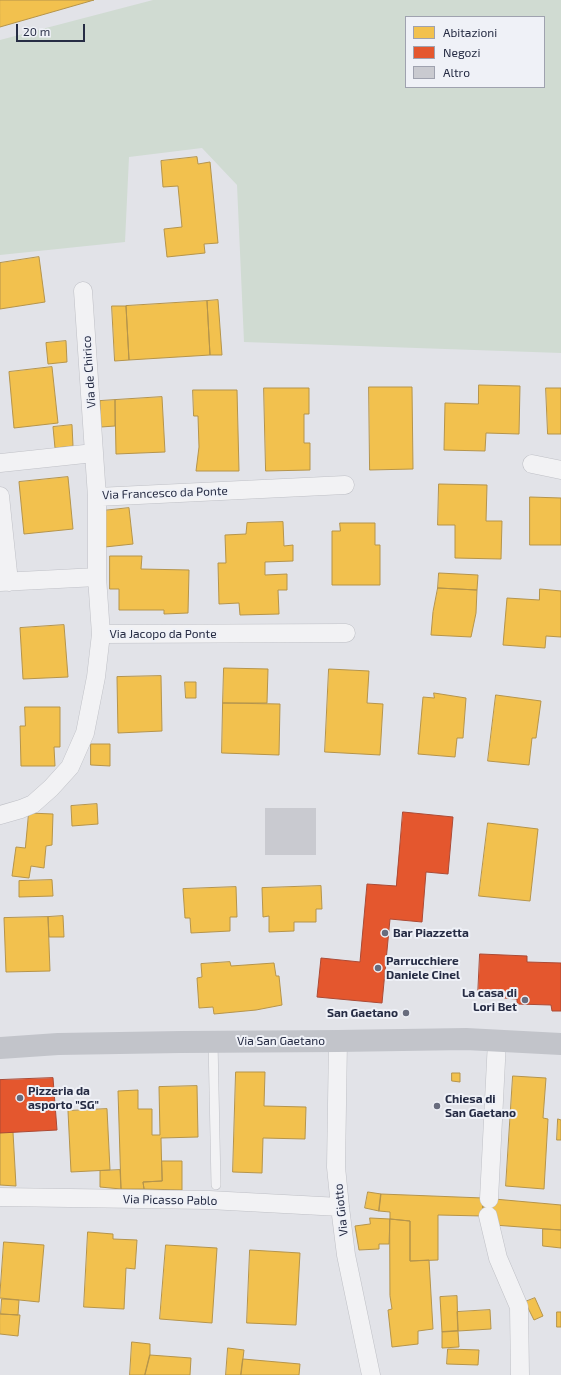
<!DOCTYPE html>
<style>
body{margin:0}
#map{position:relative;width:561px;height:1375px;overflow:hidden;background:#e2e3e8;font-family:"Exo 2",sans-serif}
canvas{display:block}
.legend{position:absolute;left:405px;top:16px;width:140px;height:72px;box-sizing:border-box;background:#eff1f7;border:1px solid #9fa2af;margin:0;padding:5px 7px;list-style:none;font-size:12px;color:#262c44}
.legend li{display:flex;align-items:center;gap:8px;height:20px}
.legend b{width:20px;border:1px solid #9fa2af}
.scale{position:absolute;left:16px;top:24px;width:69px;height:18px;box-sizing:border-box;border:2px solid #262c44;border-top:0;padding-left:5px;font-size:12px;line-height:14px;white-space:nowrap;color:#262c44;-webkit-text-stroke:3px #eff1f7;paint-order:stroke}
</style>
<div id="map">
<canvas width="561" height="1375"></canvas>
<ul class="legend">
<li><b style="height:11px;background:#f2c14e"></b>Abitazioni</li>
<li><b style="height:11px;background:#e4572e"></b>Negozi</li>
<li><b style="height:11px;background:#c9cad0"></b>Altro</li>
</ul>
<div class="scale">20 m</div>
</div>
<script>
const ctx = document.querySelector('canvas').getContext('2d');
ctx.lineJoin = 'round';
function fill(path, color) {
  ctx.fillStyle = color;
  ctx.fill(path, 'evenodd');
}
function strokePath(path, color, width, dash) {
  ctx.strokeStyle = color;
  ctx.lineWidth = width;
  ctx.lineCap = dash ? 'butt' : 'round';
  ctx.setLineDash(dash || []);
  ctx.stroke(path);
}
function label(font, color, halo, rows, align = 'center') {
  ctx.font = font + ' "Exo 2",sans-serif';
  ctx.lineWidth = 4;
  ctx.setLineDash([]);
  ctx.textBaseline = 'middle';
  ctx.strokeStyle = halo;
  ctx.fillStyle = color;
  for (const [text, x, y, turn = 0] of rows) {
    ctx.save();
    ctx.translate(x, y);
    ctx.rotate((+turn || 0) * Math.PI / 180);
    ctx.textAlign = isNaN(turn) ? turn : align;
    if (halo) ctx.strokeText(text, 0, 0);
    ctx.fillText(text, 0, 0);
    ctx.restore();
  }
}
fill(new Path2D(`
 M153,0H561V353L244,342L237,185L202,148L129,157L125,242L0,255V40ZM406,17H544V87H406Z`), '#d0dbd2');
const homes = new Path2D(`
 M0,0H94L0,27Z
 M197,157L198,164L210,162L218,243L204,244L205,253L167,257L164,229L182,227L178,186L163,187L161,161Z
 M39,257L45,302L0,309V263Z
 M218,300L222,355H210L207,301Z
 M207,301L210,355L129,360L126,306Z
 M112,306H126L129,360L115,361Z
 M66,341L67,362L48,364L46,343Z
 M52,367L58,423L14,428L9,372Z
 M479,385L520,386L519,434L486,433L485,451L444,450L445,403L478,404Z
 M369,387H412L413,469L370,470Z
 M264,388H309V414H304V443H310V470L266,471Z
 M546,388H561V434H548Z
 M193,390H237L239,471H196L199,447L198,416H194Z
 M162,397L165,452L116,454L115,400Z
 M115,400V426L101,427L100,401Z
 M72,425L73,446L55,448L53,427Z
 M68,477L73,529L24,534L19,482Z
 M439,484L487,485L486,521H502L501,559L455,558V525H438Z
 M530,497L561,498V545H530Z
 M129,508L133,544L105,547L102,511Z
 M283,522L284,546L293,545V561L265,562V575L287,574V590H278L279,614L240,615L239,603L219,604L218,563H226L225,535L246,534L247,523Z
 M340,523H375V545H380V585H332V531H340Z
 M110,556H142L141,569L189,570L188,613L164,614V610H119V589H110Z
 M439,573L478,575L477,590L438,588Z
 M438,588L477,590L476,613L471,637L431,635L433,612Z
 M540,589L561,591V637L546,636L545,648L503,645L507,598L539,600Z
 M64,625L68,677L23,679L20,628Z
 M224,668L268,669L267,703H223Z
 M329,669L369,671L367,703L383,704L380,755L325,752Z
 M161,676L162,731L118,733L117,677Z
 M185,682H196V698H186Z
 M434,693L466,698L463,738H457L455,757L418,754L423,697L434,698Z
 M496,695L541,701L536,738H532L529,765L488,761Z
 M223,703L280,704L279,755L222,753Z
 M25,707H60V747H54L55,766H21L20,726H25Z
 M91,744H110V766L91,765Z
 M97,804L98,824L72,826L71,806Z
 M29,813L53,814L52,845L46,846L44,868L31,866L29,878L12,876L16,847L25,848Z
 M488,823L538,829L530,901L479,896Z
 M52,880L53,896L19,897V881Z
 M321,886L322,909H316V922H294V931L269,932V916L263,917L262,888Z
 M236,887L237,917H230V931L191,933L190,918H185L183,889Z
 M63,916L64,937H49L48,917Z
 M48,917L50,971L6,972L4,918Z
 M230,962L231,966L274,963L276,976H279L282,1005L256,1010L214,1014L213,1007L199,1008L197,978L202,977L201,964Z
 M236,1072H265L264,1106L306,1107L305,1139L263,1138L262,1173L233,1172Z
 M452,1073H460V1082L452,1081Z
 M513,1076L546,1078L543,1118L548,1119L544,1189L506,1186Z
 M197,1086L198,1137L161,1138L162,1181L143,1182L144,1189H121L118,1091L138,1090V1109H152V1135H160L159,1087Z
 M107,1109L110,1170L71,1172L68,1111Z
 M558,1119L561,1120V1140H557Z
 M13,1132L16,1186L0,1185V1133Z
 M162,1161H182V1190L144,1189L143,1182L162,1181Z
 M120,1170L121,1189L100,1187V1171Z
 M368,1192L381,1194L379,1211L365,1208Z
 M381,1194L483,1198V1216L438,1215V1260L410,1261V1221L390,1219V1212L379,1211Z
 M483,1198L561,1205V1230L494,1225L483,1216Z
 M370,1218L390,1219L389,1244H379V1249L359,1250L355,1226L370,1224Z
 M390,1219L410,1221V1261L429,1260L433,1329L418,1331V1344L392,1347L388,1310L392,1309L390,1296Z
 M543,1229L561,1230V1248L543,1246Z
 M88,1232L113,1234V1239L137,1240L135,1269L126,1268L124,1309L84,1307Z
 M4,1242L44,1245L39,1302L0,1298Z
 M166,1245L217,1248L212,1323L160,1319Z
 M250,1250L300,1253L296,1325L247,1323Z
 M457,1296L458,1331L442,1332L440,1297Z
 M535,1298L543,1316L534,1320L525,1302Z
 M2,1299L19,1300L18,1315L1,1314Z
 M490,1310L491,1329L458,1331L457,1312Z
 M557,1312H561V1327H557Z
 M0,1314L20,1315L18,1336L0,1334Z
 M458,1331L459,1347L442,1348V1332Z
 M132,1342L150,1344V1355L145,1375H130Z
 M228,1348L244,1350L241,1375H226Z
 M448,1349L479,1350L478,1365L447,1364Z
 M150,1355L191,1358L190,1375H145Z
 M243,1359L300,1364L299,1375H241Z`);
fill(homes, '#f2c14e');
strokePath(homes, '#b5944b', 1);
const shops = new Path2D(`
 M403,812L453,817L448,874L426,872L422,922L390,919L382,1003L317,997L321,958L360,962L367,884L396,886Z
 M480,954L527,956V962L561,963V1011H552L551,1005L517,1004V999L478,996Z
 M53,1078L57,1130L0,1133V1080Z`);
fill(shops, '#e4572e');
strokePath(shops, '#ab4a35', 1);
fill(new Path2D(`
 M265,808H316V855H265Z`), '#c9cad0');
const lane = new Path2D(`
 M213,1041L216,1185`);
const street = new Path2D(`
 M83,291L97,497V577L101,634L346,633
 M0,463L94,453
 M532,464L561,470
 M0,496L9,582
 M97,497L345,485
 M0,582L97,577
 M0,815L21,809L33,804L51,788L70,767L85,733L96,677L101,634
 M338,1041L336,1167L340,1207L346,1255L371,1375
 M0,1197L209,1200L340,1207
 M489,1199L497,1041
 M488,1216L498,1258L519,1307L520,1375`);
strokePath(lane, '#bfc0c6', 10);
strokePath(street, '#bfc0c6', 19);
strokePath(lane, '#f2f2f4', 9);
strokePath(street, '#f2f2f4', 18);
strokePath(new Path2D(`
 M0,1048L58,1044L181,1042L338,1041L466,1039L561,1044`), '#c2c4ca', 22);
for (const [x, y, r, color] of [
 [385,933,4,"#686c7d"],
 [378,968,4,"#686c7d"],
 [525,1000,4,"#686c7d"],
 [406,1013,4,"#686c7d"],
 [20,1098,4,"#686c7d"],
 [437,1106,4,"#686c7d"]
]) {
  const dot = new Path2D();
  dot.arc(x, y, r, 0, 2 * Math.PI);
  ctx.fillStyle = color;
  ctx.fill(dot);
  strokePath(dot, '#eff1f7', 1.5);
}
label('12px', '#262c44', '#eff1f7', [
 ["Via de Chirico",89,372,-94],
 ["Via Francesco da Ponte",165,493,-2],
 ["Via Jacopo da Ponte",163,634],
 ["Via San Gaetano",281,1041],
 ["Via Picasso Pablo",170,1200,1],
 ["Via Giotto",341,1210,-96]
]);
label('bold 12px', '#262c44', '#eff1f7', [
 ["Bar Piazzetta",393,933],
 ["Parrucchiere",386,961],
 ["Daniele Cinel",386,975],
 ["La casa di",517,993,"right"],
 ["Lori Bet",517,1007,"right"],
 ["San Gaetano",398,1013,"right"],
 ["Pizzeria da",28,1091],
 ["asporto \"SG\"",28,1105],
 ["Chiesa di",445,1099],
 ["San Gaetano",445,1113]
], 'left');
</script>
